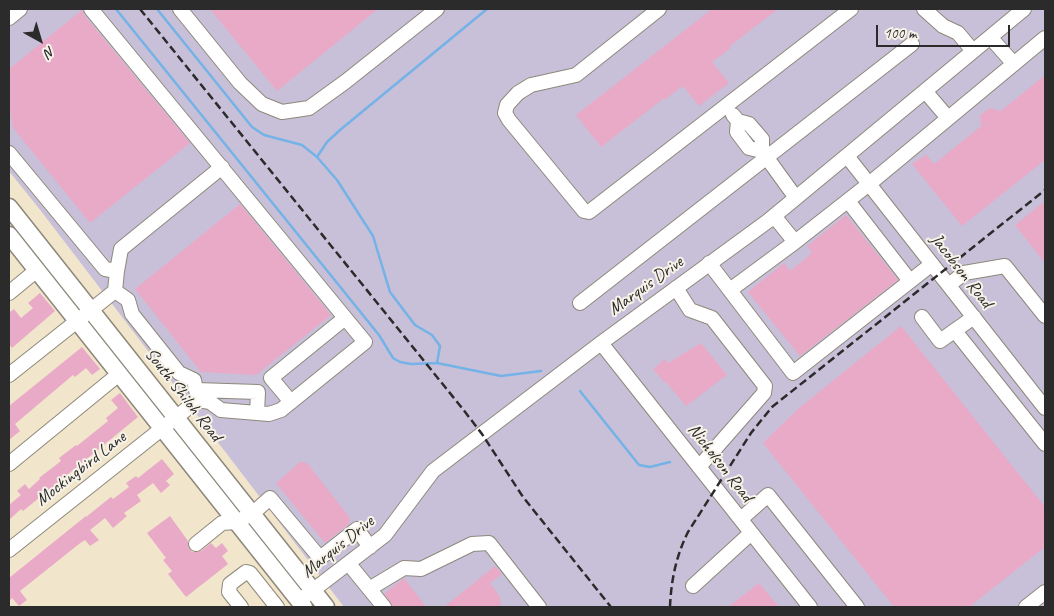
<!DOCTYPE html>
<style>
body{margin:0}
#map{position:relative;width:1054px;height:616px;overflow:hidden;background:#f1e5cb;font-family:Caveat,sans-serif}
canvas{display:block}
.frame{position:absolute;inset:0;border:10px solid #2b2b2b;pointer-events:none}
.north{position:absolute;left:15px;top:15px;width:50px;height:50px;-webkit-text-stroke:4px #f7f3e8;paint-order:stroke;rotate:141deg;font-size:14px;font-weight:700;line-height:20px;text-align:center;color:#2b2b2b}
.north::after{content:'';display:block;margin:auto;width:18px;height:22px;background:#2b2b2b;clip-path:polygon(50% 0,100% 100%,50% 72%,0 100%)}
.scale{position:absolute;left:876px;top:25px;width:134px;height:22px;box-sizing:border-box;border:2px solid #2b2b2b;border-top:0;padding-left:6px;font-size:15px;line-height:18px;white-space:nowrap;color:#2b2b2b;-webkit-text-stroke:4px #f7f3e8;paint-order:stroke}
</style>
<div id="map">
<canvas width="1054" height="616"></canvas>
<div class="frame"></div>
<div class="north">N</div>
<div class="scale">100 m</div>
</div>
<script>
const ctx = document.querySelector('canvas').getContext('2d');
ctx.lineJoin = 'round';
function fill(path, color) {
  ctx.fillStyle = color;
  ctx.fill(path, 'evenodd');
}
function strokePath(path, color, width, dash) {
  ctx.strokeStyle = color;
  ctx.lineWidth = width;
  ctx.lineCap = dash ? 'butt' : 'round';
  ctx.setLineDash(dash || []);
  ctx.stroke(path);
}
function label(font, color, halo, rows, align = 'center') {
  ctx.font = font + ' Caveat,sans-serif';
  ctx.lineWidth = 4;
  ctx.setLineDash([]);
  ctx.textBaseline = 'middle';
  ctx.strokeStyle = halo;
  ctx.fillStyle = color;
  for (const [text, x, y, turn = 0] of rows) {
    ctx.save();
    ctx.translate(x, y);
    ctx.rotate((+turn || 0) * Math.PI / 180);
    ctx.textAlign = isNaN(turn) ? turn : align;
    if (halo) ctx.strokeText(text, 0, 0);
    ctx.fillText(text, 0, 0);
    ctx.restore();
  }
}
fill(new Path2D(`
 M9,9H1045V607H344L41,211L9,171Z`), '#c8c0d8');
strokePath(new Path2D(`
 M116,9L379,335L393,358L400,362L411,364L437,363L501,376L541,371
 M157,9L252,127L264,135L302,145L317,157L337,180L373,236L390,292L415,325L432,335L440,346L437,363
 M317,157L327,142L340,130L487,9
 M580,391L639,465L650,467L670,462`), '#74b2e7', 2.5);
fill(new Path2D(`
 M210,9H378L277,91Z
 M712,9H778L730,46L731,48L712,62L729,83L699,106L683,86L664,100L663,99L601,147L576,115Z
 M82,10L84,15L190,143L90,223L13,128L9,102V69Z
 M1045,75V160L962,226L912,164L926,155L934,164L981,126L980,115L990,108L1001,111Z
 M1045,201V263L1015,225Z
 M240,204L331,315L256,375L201,372L135,289Z
 M846,215L898,280L800,356L748,292L784,263L790,271L812,253L807,246Z
 M40,293L55,311L12,348L9,344V313L14,309L21,318L33,308L28,303Z
 M901,326L1045,507V547L969,607H894L763,443L799,408Z
 M701,343L727,375L686,406L666,382L665,383L653,369L665,359L668,363Z
 M82,347L100,369L92,375L86,368L75,377L73,375L15,424L20,431L9,440V406Z
 M120,393L138,417L23,511L21,509L9,520V505L21,495L17,491L25,484L29,489L40,479L39,478L61,461L59,458L76,445L77,446L108,421L106,418L118,408L111,400Z
 M162,459L174,474L166,481L170,485L161,493L153,483L137,495L141,501L124,513L127,516L113,528L105,518L90,530L99,540L90,546L85,540L79,544L20,591L27,600L19,606L12,598L9,601V578L86,516V517L111,497L113,499L129,487L126,483L136,476L138,478Z
 M300,462L307,463L350,518L349,524L325,543L276,483Z
 M170,516L188,541V546L192,552L201,551L211,543L216,548L222,543L228,551L222,556L228,564L186,597L168,574L172,571L163,560L166,558L147,533Z
 M495,566L502,574L490,583L500,597L501,607H444Z
 M404,578L426,607H394L392,605L384,594Z
 M759,583L779,607H728Z`), '#e9aac8');
const minor = new Path2D(`
 M91,9L365,342L281,410L269,414L257,413
 M180,9L240,83L262,104L282,112L309,108L345,82L437,9
 M659,9L576,75L531,85L518,93L507,105L505,113L509,120L584,211L589,212L851,9
 M924,9L943,26L958,33L973,51
 M9,18L20,9
 M990,37L1014,64
 M925,91L948,118
 M733,115L738,121L749,124L762,139V151
 M738,121L737,132L749,148L762,151L796,198
 M9,153L105,269L117,271L115,291L128,300L132,314L179,373L194,380L198,400L9,550
 M847,156L1045,408
 M848,201L910,281
 M774,216L795,242L869,184L1045,38
 M709,263L793,373L932,264
 M117,271L121,249L222,167
 M949,285L964,273L1005,266L1045,316
 M676,288L690,310L712,318L765,386L764,393L699,467
 M730,290L795,242
 M9,293L37,270
 M580,303L912,44
 M922,317L940,341L974,317
 M955,331L1045,444
 M601,343L810,607
 M9,375L115,291
 M196,390L258,392L257,413L221,410L210,402L198,400
 M291,402L271,378L345,318
 M9,464L119,374
 M741,519L768,495L857,607
 M196,544L222,523L236,522L252,514L270,498L320,558L357,529L370,547
 M349,564L384,607
 M693,586L751,533
 M369,589L404,568L421,569L472,544L489,543L539,607
 M299,601L385,535L433,471L601,343L768,221L1024,9
 M241,607L229,592L230,584L246,572L250,573L277,607
 M1026,607L1045,592`);
const major = new Path2D(`
 M9,207L326,607
 M9,235L304,607`);
strokePath(minor, '#8e887b', 16);
strokePath(major, '#8e887b', 19);
strokePath(minor, '#fff', 14);
strokePath(major, '#fff', 16);
strokePath(new Path2D(`
 M140,9L462,408L482,434L523,497L611,607
 M670,607C671,581 676,556 688,532L751,433L772,407L1045,190`), '#2b2b2b', 2.5, [8, 4]);
label('18px', '#2b2b2b', '#f7f3e8', [
 ["Jacobson Road",961,271,52],
 ["Marquis Drive",646,286,-36],
 ["South Shiloh Road",183,395,52],
 ["Nicholson Road",720,463,52],
 ["Mockingbird Lane",81,469,-38],
 ["Marquis Drive",338,547,-39]
]);
</script>
